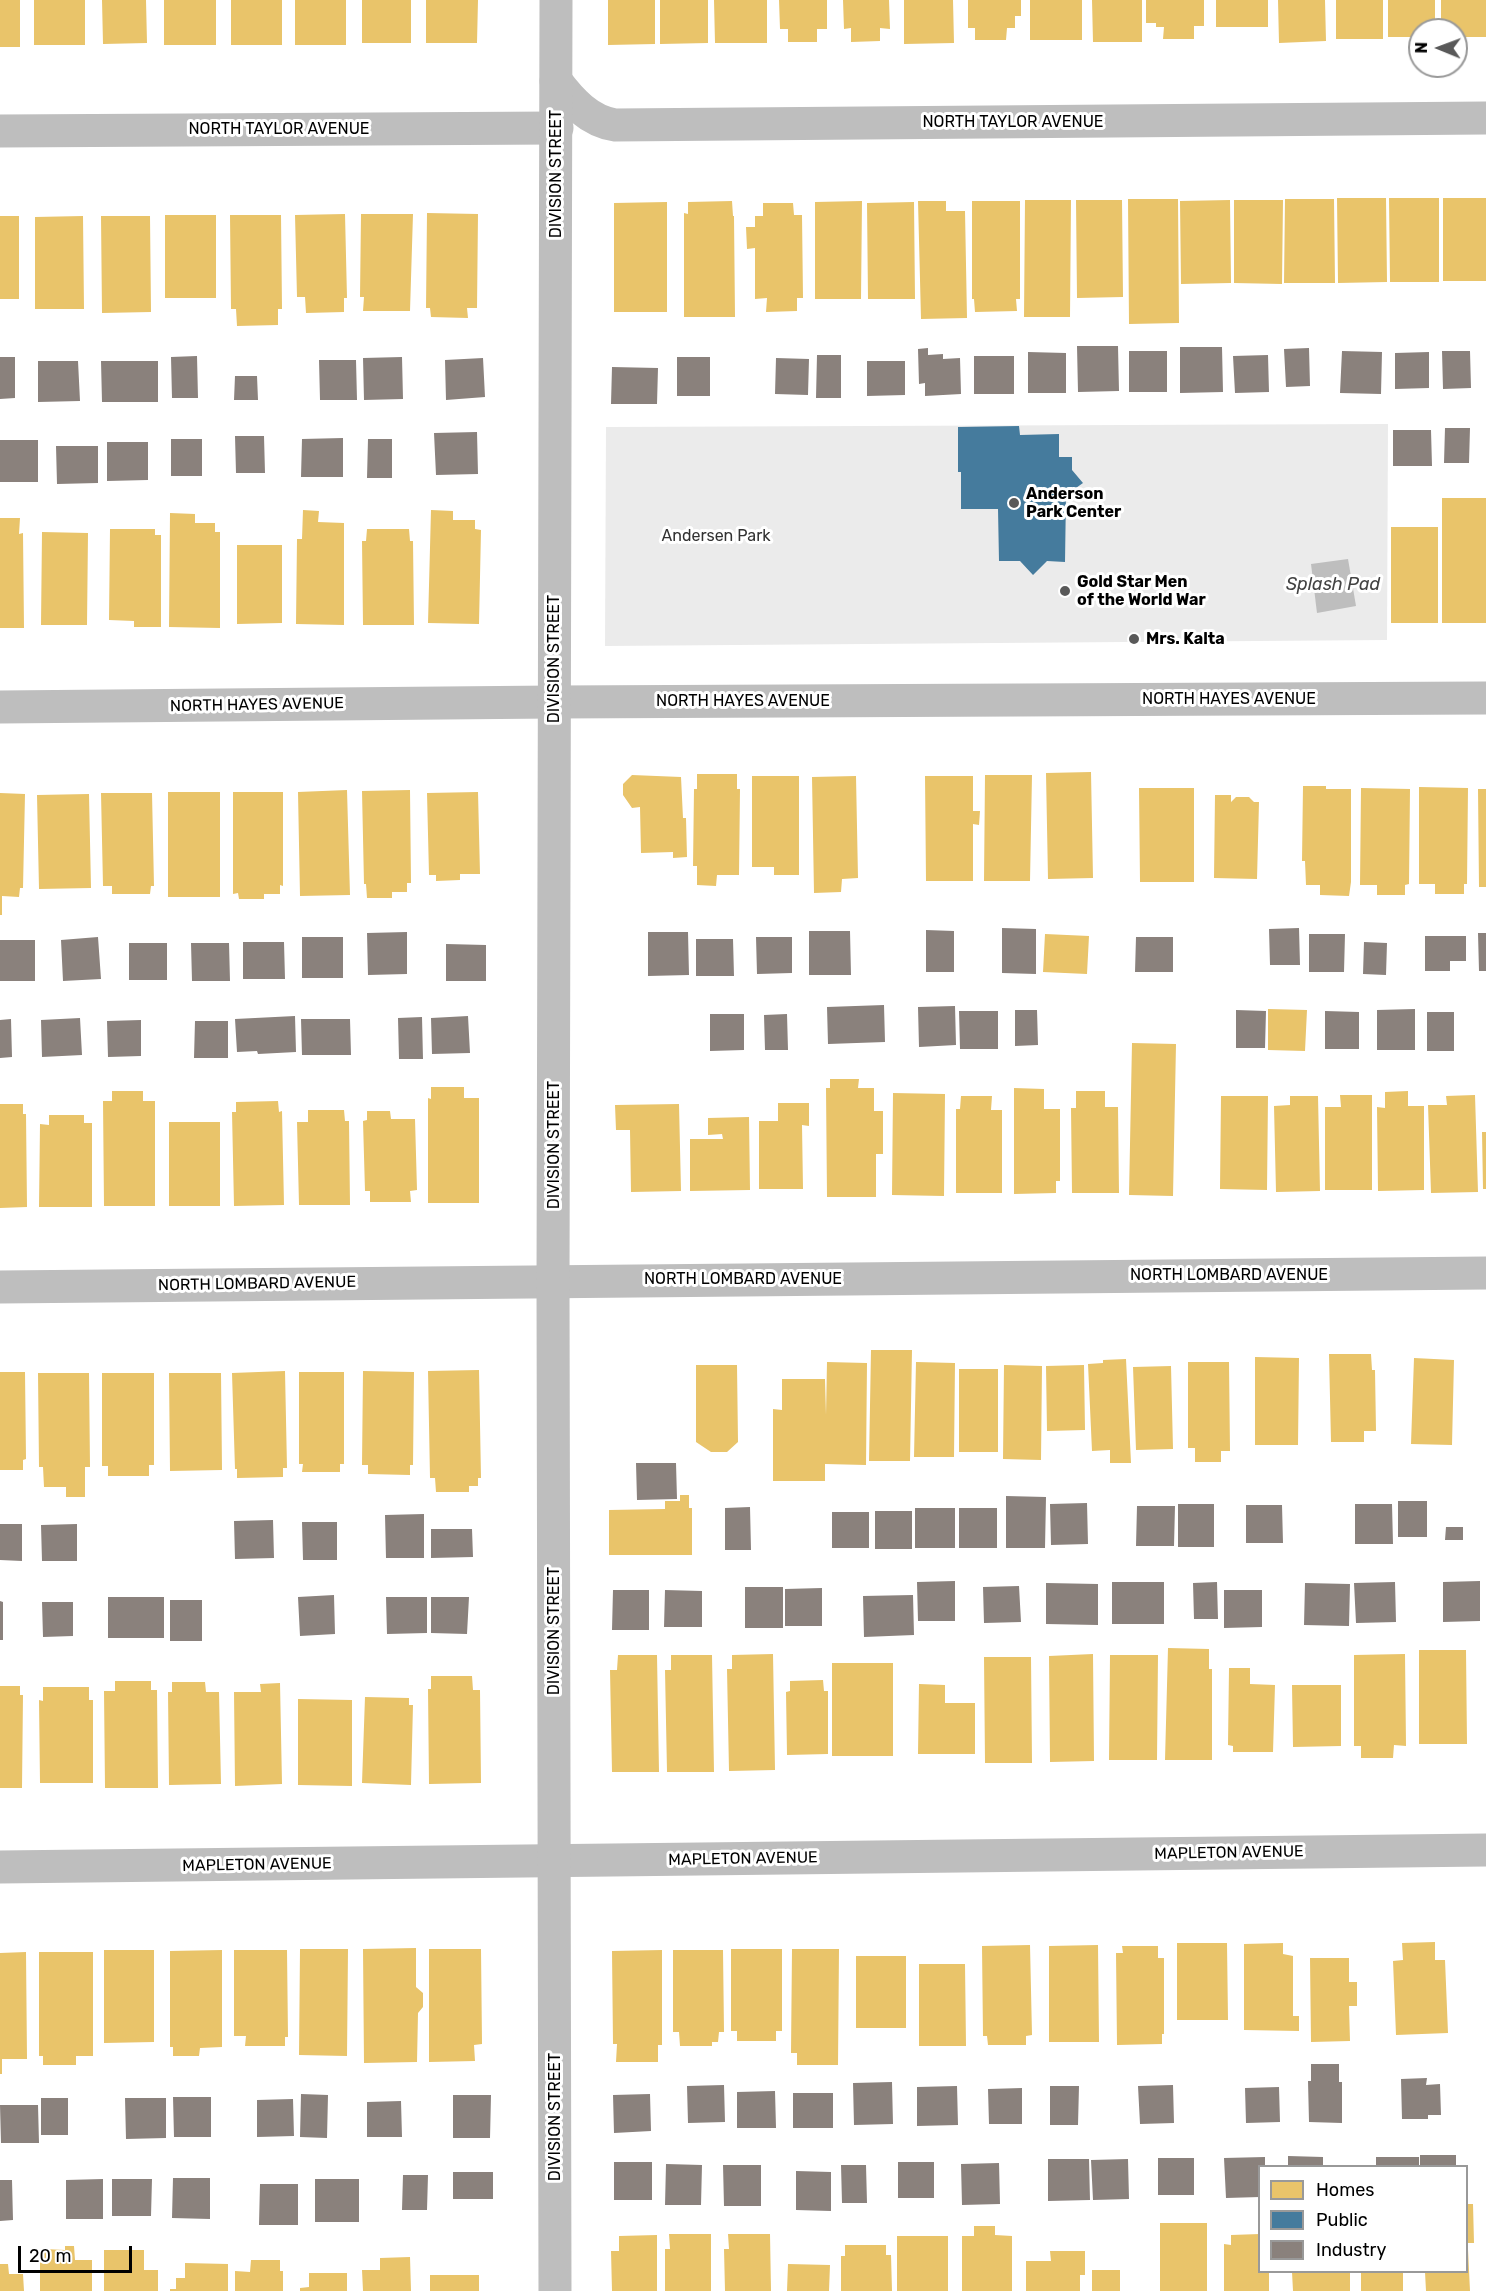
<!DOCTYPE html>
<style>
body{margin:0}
#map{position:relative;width:1486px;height:2291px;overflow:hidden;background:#fff;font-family:Rubik,sans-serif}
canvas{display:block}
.legend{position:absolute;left:1258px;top:2165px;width:210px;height:108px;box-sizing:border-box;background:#fff;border:2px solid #999;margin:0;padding:8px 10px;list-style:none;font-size:18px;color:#000}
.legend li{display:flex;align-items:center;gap:12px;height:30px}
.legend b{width:30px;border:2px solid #999}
.north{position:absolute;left:1408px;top:18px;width:60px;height:60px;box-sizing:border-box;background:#fff;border:2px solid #999;border-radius:50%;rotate:271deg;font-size:16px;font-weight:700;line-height:24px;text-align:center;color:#000}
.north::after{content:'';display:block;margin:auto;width:21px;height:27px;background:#595959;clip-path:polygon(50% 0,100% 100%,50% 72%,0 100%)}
.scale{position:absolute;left:18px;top:2246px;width:114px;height:27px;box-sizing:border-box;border:3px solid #000;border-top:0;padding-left:8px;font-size:18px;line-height:21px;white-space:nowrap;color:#000;-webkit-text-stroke:4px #fff;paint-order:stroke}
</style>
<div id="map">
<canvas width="1486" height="2291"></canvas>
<ul class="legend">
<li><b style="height:16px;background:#e9c46a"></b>Homes</li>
<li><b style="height:16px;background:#457b9d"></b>Public</li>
<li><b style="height:16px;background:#8a817c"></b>Industry</li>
</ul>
<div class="north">N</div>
<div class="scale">20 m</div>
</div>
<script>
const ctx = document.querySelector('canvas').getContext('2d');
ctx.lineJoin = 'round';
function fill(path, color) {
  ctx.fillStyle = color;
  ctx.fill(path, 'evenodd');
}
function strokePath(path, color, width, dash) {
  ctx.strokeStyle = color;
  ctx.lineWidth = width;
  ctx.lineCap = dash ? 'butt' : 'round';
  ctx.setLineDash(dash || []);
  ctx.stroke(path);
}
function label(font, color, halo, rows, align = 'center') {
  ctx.font = font + ' Rubik,sans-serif';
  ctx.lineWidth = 6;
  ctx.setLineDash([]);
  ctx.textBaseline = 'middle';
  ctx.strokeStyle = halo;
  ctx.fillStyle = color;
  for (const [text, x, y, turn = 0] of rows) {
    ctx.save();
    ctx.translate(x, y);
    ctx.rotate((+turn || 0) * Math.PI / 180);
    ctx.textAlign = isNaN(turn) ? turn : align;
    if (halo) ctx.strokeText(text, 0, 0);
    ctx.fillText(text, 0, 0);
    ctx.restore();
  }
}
fill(new Path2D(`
 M1388,424L1387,640L605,646L606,427Z`), '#ebebeb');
fill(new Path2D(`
 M1348,559L1356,606L1317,613L1311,564Z`), '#bebebe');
fill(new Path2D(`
 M0,0H20V47H0Z
 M34,0H85V45H34Z
 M102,0H146L147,43L103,44Z
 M164,0H216V45H164Z
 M231,0H282V45H231Z
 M295,0H346V45H295Z
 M362,0H411V43H362Z
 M426,0H478L477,43H426Z
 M608,0H655V44L608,45Z
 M660,0H708V43L660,44Z
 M714,0H767V43H715Z
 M779,0H827V29H817V42H788V29H780Z
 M843,0H889L890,29L880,28V41L851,42V28L844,29Z
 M904,0H953L954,43L904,44Z
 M968,0H1021V16H1015V28H1007L1006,40H975V28H968Z
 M1030,0H1082V40H1030Z
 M1092,0H1142V42H1093Z
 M1146,0H1204V26H1194V39H1163L1164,27H1156V23H1146Z
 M1216,0H1268V27H1216Z
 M1278,0H1325L1326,41L1279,43Z
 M1336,0H1383V39H1336Z
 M1388,0H1435V30H1420V37H1388Z
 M1441,0H1486V37H1456V30H1441Z
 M1337,198H1386L1387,282L1338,283Z
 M1389,198H1439V282H1390Z
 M1443,198H1486V281H1443Z
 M1128,199H1178L1179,323L1129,324Z
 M1285,199H1334L1335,283H1284Z
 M1025,200H1071L1070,317H1024Z
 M1076,200H1122L1123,297L1077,298Z
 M1230,200L1231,283L1181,284L1180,201Z
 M1234,200H1283L1282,284L1234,283Z
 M732,201L733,216H734L735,317H684V213L688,214V202Z
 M862,201L861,299H815V202Z
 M918,201H946V211H965L967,318L921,319Z
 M972,201H1020V299H1016L1017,311L975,312L974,299H972Z
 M667,202V312H614V203Z
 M914,202L915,299H868L867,203Z
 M763,203H793L794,215H802L803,298H797V311L766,312L767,298L755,299V248L747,249L746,227H755V216H763Z
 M427,213L478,214L477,308H467L468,318L431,317L430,308H426Z
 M345,214L347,298H344V312L306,313L305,297H297L295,215Z
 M361,214H413L410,311H363L364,297H360Z
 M165,215H216V298H165Z
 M230,215H281L282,309H278V325L237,326L236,309H231Z
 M0,216H19V299H0Z
 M83,216L84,309H35V217Z
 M101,216H150L151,312L102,313Z
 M1442,498H1486V623H1442Z
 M303,510L319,511L318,522L344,523V625L296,624L297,539H302Z
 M431,510L453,511V520H475V529L481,530L479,624L428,623Z
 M170,513L195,514V523H215V532H220V628L169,627Z
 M0,518H20L19,534L23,533L24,628H0Z
 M1391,527H1438V623H1391Z
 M110,529H155V535H161V627H134V621L109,620Z
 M367,529H409L410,541H413L414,625H363L362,541H366Z
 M42,532L88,533L87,625H41Z
 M237,545H282V623L237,624Z
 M1091,772L1093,878L1048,879L1046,773Z
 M697,774H737V789H740L739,875H717L716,886L697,885V866H693L694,789H697Z
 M632,775L681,777L683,818H686L687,857L673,858V852L641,853L640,807L632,808L623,795V784Z
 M985,775H1032L1030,881H984Z
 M752,776H799V875H774V867H752Z
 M856,776L858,878L842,879L841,892L814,893L812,777Z
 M925,776H973V811H980L979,825L973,824V881H926Z
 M1303,786H1326V789H1351V882L1349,896L1320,895V885H1306L1305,861H1302Z
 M1419,787L1468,788L1467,884H1464V894H1435V884H1419Z
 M1139,788H1194V882H1140Z
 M1361,788L1410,789L1409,884L1405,885V895H1377V885H1360Z
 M1478,789H1486V887H1479Z
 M347,790L350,895L300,896L298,792Z
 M410,790L411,883H407V892H392V898H367L366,884H364L362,791Z
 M168,792H220V897H168Z
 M233,792H283V886L280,885V894H264V899H239L238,893L233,894Z
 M478,792L480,874H460V880L436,881V875H429L427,793Z
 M0,793L25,794L23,888H20L19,897L2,896V915H0Z
 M101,793H152L154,886H151L150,894H112V886H103Z
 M89,794L91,888L39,889L37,795Z
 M1215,795H1231V802L1236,797H1249L1254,802H1259L1257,879L1214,878Z
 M1045,934L1089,936L1087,974L1043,972Z
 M1268,1009L1307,1010L1305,1051L1268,1050Z
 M1132,1043L1176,1044L1173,1196L1129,1195Z
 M830,1079H859L858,1088H874V1111H883V1154H876V1197H827L826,1088H830Z
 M431,1087H464V1098H479V1203H428V1098L431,1099Z
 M1014,1088L1044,1089V1109H1060V1181H1056V1193L1014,1194Z
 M112,1091H143V1101H155V1206H104L103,1101H112Z
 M1076,1091H1105V1107H1118L1119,1193H1072L1071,1108H1076Z
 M1408,1091V1106H1424V1190L1378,1191L1377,1107L1385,1108V1092Z
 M893,1093L945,1094L944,1196L892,1195Z
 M1340,1095H1372V1190H1325V1107H1341Z
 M1475,1095L1478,1192L1431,1193L1428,1105H1447L1446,1096Z
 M961,1096H992L991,1110H1002V1193H956V1109H960Z
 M1221,1096H1268L1267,1190L1220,1189Z
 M1290,1096H1318L1320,1191L1276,1192L1274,1106L1290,1105Z
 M278,1101L279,1112L282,1111L284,1205L234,1206L232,1112H236V1102Z
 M778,1103H809V1126L802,1125L803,1189H759V1121H778Z
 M0,1104H23V1114H26L27,1207L0,1208Z
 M679,1104L681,1191L631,1192L630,1130H616L615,1105Z
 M308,1110H344L345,1121H349L350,1205H299L297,1122H308Z
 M367,1111H390L391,1119H415L417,1190L410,1191L411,1202H370V1191H365L363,1121L367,1120Z
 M49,1115H84V1123H92V1207H39L40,1124L49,1125Z
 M749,1117L750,1190L690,1191V1139H723L722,1134L708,1135V1118Z
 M169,1122H220V1206H169Z
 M1482,1132H1486V1189H1483Z
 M871,1350H912L910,1461H869Z
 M1329,1354H1371L1372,1370H1375L1376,1431H1364V1442H1331Z
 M1255,1357L1299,1358L1298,1445H1255Z
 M1414,1358L1454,1360L1452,1445L1411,1444Z
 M1126,1359L1131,1463H1110V1450L1092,1451L1088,1364L1103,1363V1360Z
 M827,1362L867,1363L866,1465L825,1464V1481H773V1409L782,1410V1379H825L826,1415Z
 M916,1362L955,1363L954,1457H914Z
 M1188,1362H1229L1230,1451H1221V1462H1195V1448H1188Z
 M696,1365H737L738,1442L727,1452H711L696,1442Z
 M1004,1365L1042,1366L1041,1460L1003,1459Z
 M1084,1365L1085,1430L1047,1431L1046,1366Z
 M1171,1366L1173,1449L1136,1450L1133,1367Z
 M959,1369H998V1452H959Z
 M479,1370L481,1478H478V1486H469V1492H436L435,1478H430L428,1371Z
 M285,1371L287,1468H283V1477L237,1478V1469H235L232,1373Z
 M363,1371L414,1372L413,1465H410V1475L368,1474V1465H362Z
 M0,1372H25L26,1459L23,1460V1470H0Z
 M299,1372H344V1464H340V1472H302L303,1464H299Z
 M38,1373H89L90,1467H85V1497H66V1487H44L43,1467H39Z
 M102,1373H154V1465H149V1476H108V1466H102Z
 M169,1373H221L222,1470L170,1471Z
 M680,1495H689V1508H692V1555H609V1510L665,1509V1501H680Z
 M1168,1648L1209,1649V1669H1212V1760H1165Z
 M1419,1650H1466L1467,1744H1419Z
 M773,1654L775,1770L729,1771L727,1669H732V1655Z
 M1093,1654L1094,1761L1050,1762L1049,1656Z
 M1405,1654L1406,1746L1394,1745L1393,1758H1361V1746H1354V1655Z
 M618,1655H657L659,1772H612L610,1670H617Z
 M671,1655H712L714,1772H667L665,1670H671Z
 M1110,1655H1158L1157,1760H1109Z
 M984,1657H1031L1032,1763H985Z
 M832,1663H893V1756H832Z
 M1229,1668H1250V1684L1275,1685L1273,1752H1233V1746L1228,1745Z
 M431,1676H472L473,1690H480L481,1783L429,1784L428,1689H431Z
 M823,1680L824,1691H828V1754L787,1755L786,1692L790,1691V1681Z
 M115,1681H151V1690H157L158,1788H105L104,1691H115Z
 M172,1682H205L206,1692H219L221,1784L169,1785L168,1692H172Z
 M280,1683L282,1784L235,1786L234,1692H261L260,1684Z
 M919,1684L945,1685V1703H975V1754H918Z
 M1292,1685H1341V1746L1293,1747Z
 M0,1686H20V1695H23L22,1788H0Z
 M43,1687H89V1700H93V1783H40L39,1700L43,1701Z
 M365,1697L409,1698V1705H413L411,1785L362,1783Z
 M298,1699L352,1700V1786L298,1785Z
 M1435,1942V1960H1445L1448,2033L1396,2035L1393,1961L1403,1960L1402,1943Z
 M1177,1943H1227L1228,2020H1177Z
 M1283,1943V1954L1293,1956V2016H1299V2031L1244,2030V1944Z
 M1030,1945L1032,2035L1026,2036V2045H988L987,2036H983L982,1946Z
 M1098,1945L1099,2042H1049V1946Z
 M1122,1946H1158V1958H1164V2034H1162V2044L1117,2045L1116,1953H1123Z
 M416,1948V1987L423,1993V2007L418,2013L417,2062L364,2063L363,1949Z
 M300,1949H348L347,2056L299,2055Z
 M429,1949H481L482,2044L474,2045L475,2061L429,2062Z
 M731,1949H782V2031H776V2041H737V2031H731Z
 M792,1949H839L838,2065H797V2053H791Z
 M104,1950H154V2042L104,2043Z
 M222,1950V2047L200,2048L199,2056H173V2047H170V1951Z
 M234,1950H287L288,2037H285V2046H245L246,2036H234Z
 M662,1950V2045H658V2062H616L617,2044H613L612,1951Z
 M673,1950H723L724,2032H719L718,2042H712V2046H680L679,2032H673Z
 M26,1952L27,2059H2V2074H0V1953Z
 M39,1952H93V2056H76V2065H43V2056H39Z
 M856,1956H906V2028H856Z
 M1310,1958H1349V1982H1357V2006H1349L1350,2041L1311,2042Z
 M919,1964H965L966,2046H919Z
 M1466,2204H1473L1474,2243H1466Z
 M1160,2223H1207V2291H1160Z
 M974,2226H995V2235L1012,2236V2291H962V2236H974Z
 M669,2234H711V2291H665V2249H670Z
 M728,2234H770L771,2291H725L724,2249H729Z
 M1260,2234V2272H1269V2291H1224V2244L1231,2245V2235Z
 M657,2235V2291H612L611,2251H619V2236Z
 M897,2236H948V2291H897Z
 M845,2245H886V2255H891L892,2291H841V2256H845Z
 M65,2246H74L75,2260H92V2291H40V2260H43L44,2249L65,2250Z
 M1466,2249H1468L1470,2291H1426L1425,2272H1466Z
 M104,2250H144V2270H158V2291H104Z
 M1050,2251H1085V2275H1080V2291H1026V2261H1051Z
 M410,2257L411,2291H363L362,2270H380V2258Z
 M251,2260H280V2271H283V2291H235V2271L250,2272Z
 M185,2263L228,2264V2291H170V2289H176V2278H185Z
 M0,2264H8L9,2274H23L24,2291H0Z
 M788,2264L830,2265L829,2291H787Z
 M1092,2270H1120V2291H1092Z
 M1292,2272H1350V2291H1293Z
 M1361,2272H1403V2291H1361Z
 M309,2273H347V2291H300V2288L309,2287Z
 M430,2275H479V2291H430Z`), '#e9c46a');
fill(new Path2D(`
 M1019,426L1020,435L1059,434V457H1072V470L1083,483L1066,495L1065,562L1047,561L1033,575L1020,561H999L998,509H961V472H958V427Z`), '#457b9d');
fill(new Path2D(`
 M1077,346H1118L1119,391L1078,392Z
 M1180,347H1222L1223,392L1180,393Z
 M928,348V355L943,354V359L960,358L961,394L925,396V383L919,384L918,349Z
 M1309,348L1310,386L1286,387L1284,349Z
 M1129,351H1167V392H1129Z
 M1342,351L1382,352L1381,394L1340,393Z
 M1442,351H1470L1471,388L1443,389Z
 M1028,352L1066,353V393H1028Z
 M1429,352V388L1395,389V353Z
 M817,355H841V398H816Z
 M1268,355L1269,392L1235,393L1233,356Z
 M197,356L198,398H172L171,357Z
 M974,356H1014V394H974Z
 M0,357H15V398L0,399Z
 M402,357L403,399L364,400L363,358Z
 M677,357H710V396H677Z
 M483,358L485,397L446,400L445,360Z
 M776,358L809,359L808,395L775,394Z
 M319,360H356L357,400H320Z
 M38,361H78L80,401L38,402Z
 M101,361H158V402H102Z
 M867,361H905V395L867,396Z
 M612,367L658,368L657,404H611Z
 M235,376H257L258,400H234Z
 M1445,428H1470L1469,463H1444Z
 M1393,430H1431L1432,466H1393Z
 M477,432L478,474L436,475L434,433Z
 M235,436H264L265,473H236Z
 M343,438V477H301L302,439Z
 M171,439H202V476H171Z
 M368,439H392V478H367Z
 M0,440H38V482H0Z
 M107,442H148V480L107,481Z
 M56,446H98V483L57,484Z
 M1002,928L1036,929V974L1002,973Z
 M1299,928L1300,965H1270L1269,929Z
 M926,930L954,931V972H926Z
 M809,931H850L851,975H809Z
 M407,932V974L368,975L367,933Z
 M648,932H688L689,975L648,976Z
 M1478,933H1486V971H1479Z
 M1309,934H1345L1344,972H1309Z
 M1425,936H1466V961H1450V971H1425Z
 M98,937L101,979L63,981L61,940Z
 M302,937H343V978H302Z
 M756,937H792V973L757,974Z
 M1136,937H1173V972H1135Z
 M696,939H733L734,976H696Z
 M0,940H35V981H0Z
 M243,942H284L285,979H243Z
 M1364,942L1387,943L1386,975L1363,974Z
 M129,943H167V980H129Z
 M191,943H229L230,981H192Z
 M446,944L486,945V981H446Z
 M884,1005L885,1042L828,1044L827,1007Z
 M955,1006L956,1045L919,1047L918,1007Z
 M1415,1009V1050H1377V1010Z
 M1015,1010H1037L1038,1045L1015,1046Z
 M1236,1010L1266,1011L1265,1048H1236Z
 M959,1011H998V1049H960Z
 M1325,1011L1359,1012V1049H1325Z
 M1427,1012H1454V1051H1427Z
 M710,1014H744V1050L710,1051Z
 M787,1014L788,1050H765L764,1015Z
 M295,1016L296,1052L258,1054L257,1051L237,1052L235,1019Z
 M468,1016L470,1053L432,1054L431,1018Z
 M422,1017L423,1059H399L398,1018Z
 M80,1018L82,1055L42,1057L41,1020Z
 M11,1019L12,1057L0,1058V1020Z
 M301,1019H350L351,1055H302Z
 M141,1020V1056L108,1057L107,1021Z
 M195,1021H228V1058H194Z
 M636,1463H676L677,1499L637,1500Z
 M1006,1496L1046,1497L1045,1548H1006Z
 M1398,1501H1427V1537H1398Z
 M1087,1503L1088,1544L1051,1545L1050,1504Z
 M1178,1504H1214V1547H1178Z
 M1355,1504H1392L1393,1544H1355Z
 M1246,1505H1282L1283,1543H1246Z
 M1137,1506H1175L1174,1546H1136Z
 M750,1507L751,1550H725V1508Z
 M915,1508H955V1548H915Z
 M959,1508H997V1548H959Z
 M875,1511H912V1549H875Z
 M832,1512H869V1548H832Z
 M424,1514V1558H386L385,1515Z
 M273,1520L274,1558L235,1559L234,1521Z
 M302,1522H337V1560H303Z
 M0,1524H22V1561L0,1560Z
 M77,1524V1561H42L41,1525Z
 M1446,1527H1463V1540H1445Z
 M431,1529H472L473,1557L431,1558Z
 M955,1581V1621H918L917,1582Z
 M1480,1581V1621L1443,1622V1582Z
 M1112,1582H1164V1624H1112Z
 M1217,1582L1218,1619H1194L1193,1583Z
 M1395,1582L1396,1622L1356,1623L1354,1583Z
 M1046,1583L1098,1584V1625L1046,1624Z
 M1305,1583L1350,1584L1349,1626L1304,1625Z
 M1019,1586L1021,1622L984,1623L983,1587Z
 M745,1587H783V1628H745Z
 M822,1588V1626H785V1589Z
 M613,1590H649V1630H612Z
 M665,1590L702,1591V1627H664Z
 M1224,1590H1262V1627L1224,1628Z
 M334,1595L335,1634L300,1636L298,1597Z
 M913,1595L914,1635L864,1637L863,1596Z
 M108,1597H164V1638H108Z
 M386,1597H427V1633L387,1634Z
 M431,1597H469L467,1634L431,1633Z
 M170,1600H202V1641H170Z
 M0,1601L3,1602V1640H0Z
 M42,1602H73V1636L43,1637Z
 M1311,2064H1339V2082H1342V2123L1309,2122L1308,2081H1311Z
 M1427,2078L1426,2085L1440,2084L1441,2115H1428V2119H1402L1401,2079Z
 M892,2082L893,2124L854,2125L853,2083Z
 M724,2085L725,2122L688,2123L687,2086Z
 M1173,2085L1174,2123L1140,2124L1138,2086Z
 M957,2086L958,2125L917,2126V2087Z
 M1050,2086H1079L1078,2125H1050Z
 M1279,2087L1280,2122L1246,2123L1245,2088Z
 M1022,2088V2124H989L988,2089Z
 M775,2091L776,2128H737V2092Z
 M793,2093H833V2128H793Z
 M301,2094L328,2095L327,2138L300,2137Z
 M650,2094L651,2131L614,2133L613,2095Z
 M453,2095H491L490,2138H453Z
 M173,2097H211V2137H174Z
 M41,2098H68V2135H41Z
 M125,2098H166V2138L126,2139Z
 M293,2099L294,2136L257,2137V2100Z
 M401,2101L402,2137H367V2102Z
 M0,2105H38L39,2143H1Z
 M1420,2155H1456V2166H1420Z
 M1288,2156L1323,2157V2166H1288Z
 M1265,2157V2166H1260V2197L1226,2198L1224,2158Z
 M1376,2157H1419V2166H1376Z
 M1158,2158H1194V2195H1158Z
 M1048,2159H1089L1090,2200L1048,2201Z
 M1128,2159L1129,2199L1093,2200L1091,2160Z
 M614,2162H652V2200H614Z
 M898,2162H934V2198H898Z
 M999,2163L1000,2204L962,2205L961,2164Z
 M666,2164L702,2165L701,2205H665Z
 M723,2165H761V2206H724Z
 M841,2165H866L867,2203H842Z
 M796,2171L831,2172V2211L796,2210Z
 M453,2172H493V2199H453Z
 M403,2175H428L427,2210H402Z
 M173,2178H210V2219L172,2218Z
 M103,2179V2219H66V2180Z
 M112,2179H152L151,2216H112Z
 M315,2179H359V2222H315Z
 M0,2180H12L13,2220L0,2221Z
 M260,2184H298V2225H259Z`), '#8a817c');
strokePath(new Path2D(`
 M556,81C571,101 589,121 615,125L1486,118
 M0,131L557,128
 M0,707L554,702L1486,698
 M0,1287L1486,1273
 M0,1867L1486,1850`), '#bebebe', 33);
strokePath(new Path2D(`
 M555,2291L553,1281L556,0`), '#bebebe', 33);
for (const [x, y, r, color] of [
 [1014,503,6,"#595959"],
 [1065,591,6,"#595959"],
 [1134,639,6,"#595959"]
]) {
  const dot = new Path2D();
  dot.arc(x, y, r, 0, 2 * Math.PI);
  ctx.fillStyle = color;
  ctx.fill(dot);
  strokePath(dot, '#fff', 2);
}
label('16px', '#000', '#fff', [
 ["NORTH TAYLOR AVENUE",1013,122],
 ["NORTH TAYLOR AVENUE",279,129],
 ["DIVISION STREET",556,174,-90],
 ["DIVISION STREET",554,659,-90],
 ["NORTH HAYES AVENUE",1229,699],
 ["NORTH HAYES AVENUE",743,701],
 ["NORTH HAYES AVENUE",257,705,-1],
 ["DIVISION STREET",554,1145,-90],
 ["NORTH LOMBARD AVENUE",1229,1275],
 ["NORTH LOMBARD AVENUE",743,1279],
 ["NORTH LOMBARD AVENUE",257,1284,-1],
 ["DIVISION STREET",554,1631,-90],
 ["MAPLETON AVENUE",1229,1853,-1],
 ["MAPLETON AVENUE",743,1859,-1],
 ["MAPLETON AVENUE",257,1865,-1],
 ["DIVISION STREET",555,2117,-90]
]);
label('bold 16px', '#000', '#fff', [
 ["Anderson",1026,494],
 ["Park Center",1026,512],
 ["Gold Star Men",1077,582],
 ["of the World War",1077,600],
 ["Mrs. Kalta",1146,639]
], 'left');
label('16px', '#323232', '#fff', [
 ["Andersen Park",716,536]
]);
label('italic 18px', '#434343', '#fff', [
 ["Splash Pad",1333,585]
]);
</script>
